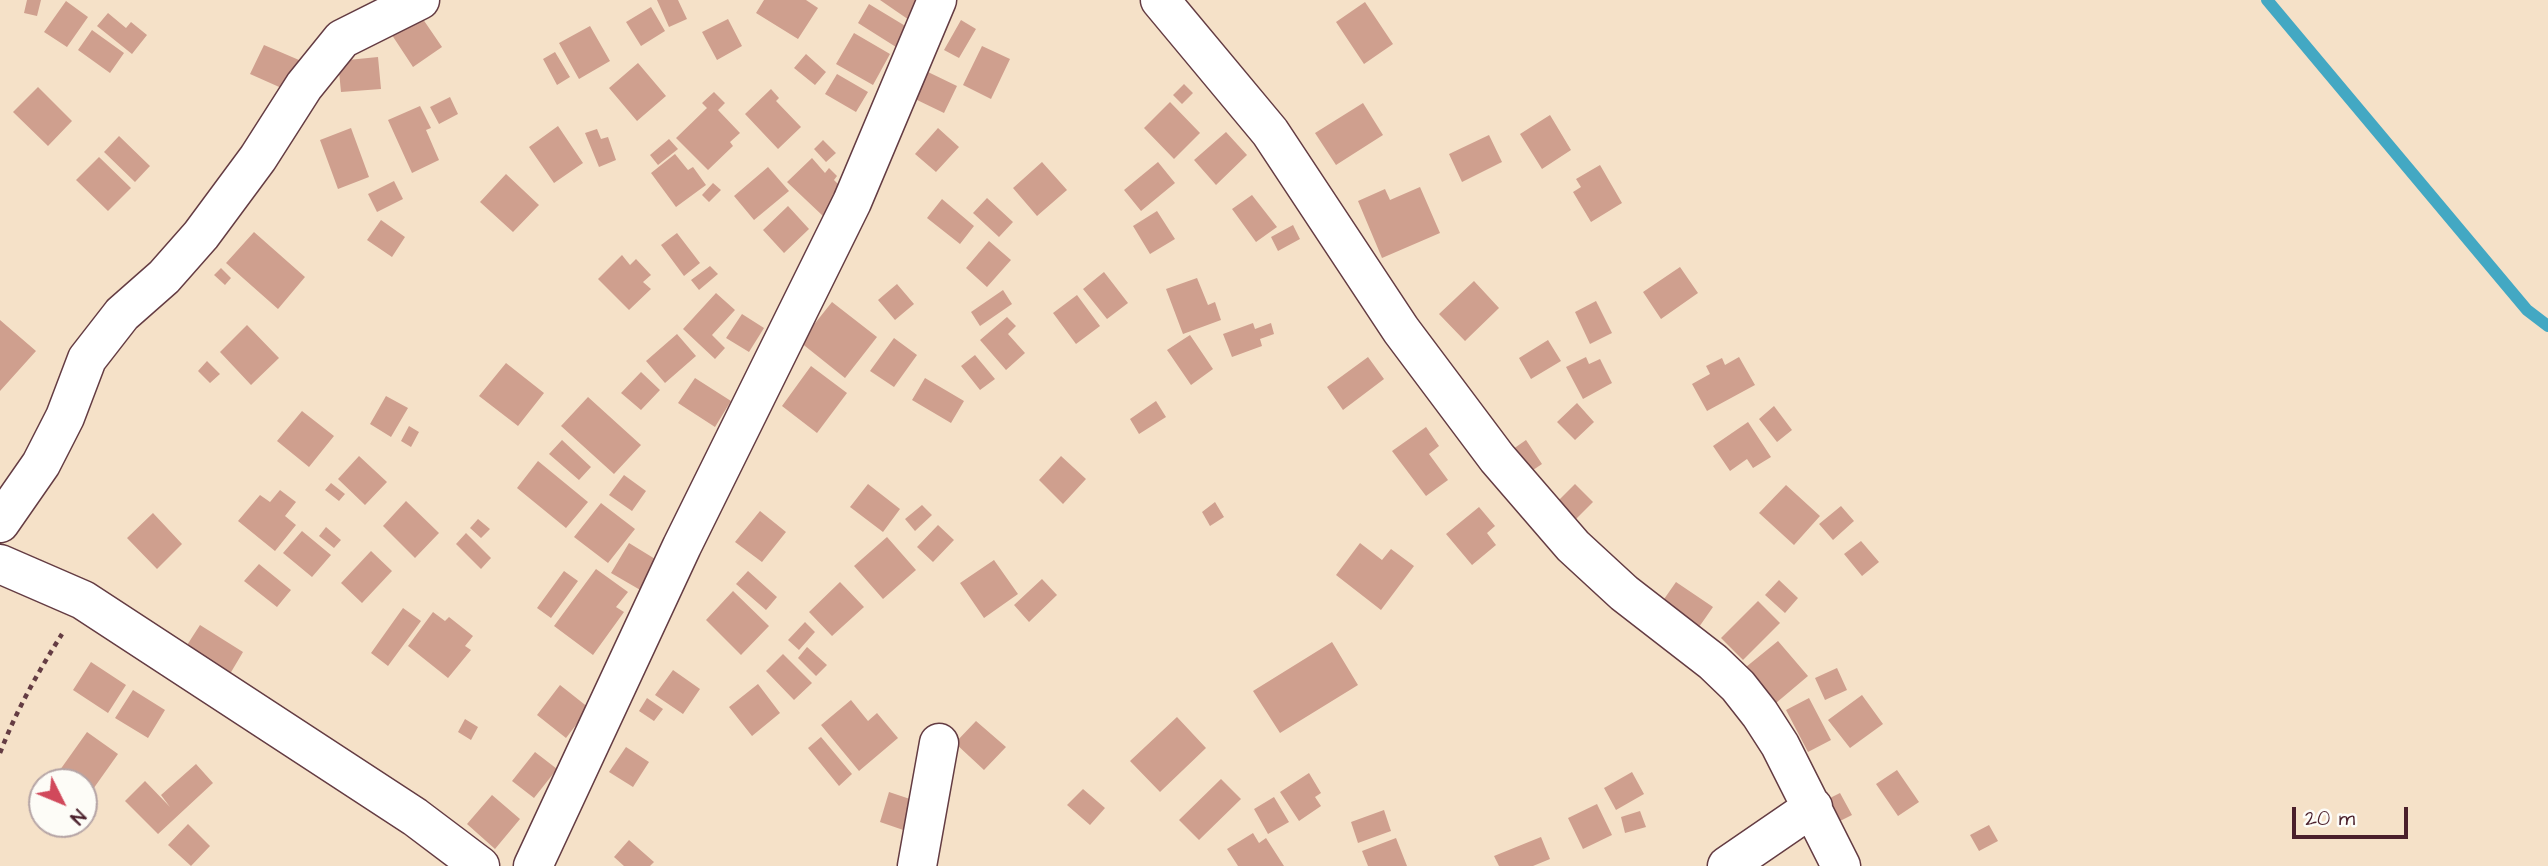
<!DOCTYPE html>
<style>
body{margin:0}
#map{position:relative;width:2548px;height:866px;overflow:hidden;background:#f5e1c8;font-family:"Architects Daughter",sans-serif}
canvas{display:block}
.north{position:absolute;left:28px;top:768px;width:70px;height:70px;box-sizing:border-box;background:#fdfcf7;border:2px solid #b5a4a5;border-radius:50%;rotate:133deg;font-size:19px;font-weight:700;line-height:28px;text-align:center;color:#4a1f2b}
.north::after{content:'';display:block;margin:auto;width:24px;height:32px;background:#d1495b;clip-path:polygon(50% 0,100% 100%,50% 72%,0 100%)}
.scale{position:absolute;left:2292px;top:807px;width:116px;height:32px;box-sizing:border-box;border:4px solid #4a1f2b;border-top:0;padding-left:9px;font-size:21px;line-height:24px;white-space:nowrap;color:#4a1f2b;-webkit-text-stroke:5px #fdfcf7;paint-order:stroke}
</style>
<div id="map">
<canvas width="2548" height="866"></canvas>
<div class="north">N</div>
<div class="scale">20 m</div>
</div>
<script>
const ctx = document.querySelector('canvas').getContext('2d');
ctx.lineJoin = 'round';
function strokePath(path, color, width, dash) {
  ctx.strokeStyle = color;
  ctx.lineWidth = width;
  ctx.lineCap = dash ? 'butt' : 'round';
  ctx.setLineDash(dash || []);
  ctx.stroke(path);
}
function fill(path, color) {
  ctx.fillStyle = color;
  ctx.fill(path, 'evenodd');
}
strokePath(new Path2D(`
 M2267,0L2527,310L2548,326`), '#43a8c3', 12);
fill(new Path2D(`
 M27,0H41L37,16L24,13Z
 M657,0H678L687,19L669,27Z
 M764,0H806L818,8L798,39L756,13Z
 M880,0H928L912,22Z
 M66,1L88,17L67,47L44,32Z
 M1365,2L1393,44L1364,64L1336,22Z
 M869,4L907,27L896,47L858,23Z
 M414,6L442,47L413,67L386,26Z
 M651,7L665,31L641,46L626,22Z
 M108,13L126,28L131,22L147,35L132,54L97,26Z
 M728,19L742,46L717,60L702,32Z
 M961,20L976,29L959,58L944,50Z
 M590,26L610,61L579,79L559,43Z
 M92,30L124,53L110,73L78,50Z
 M854,33L890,54L873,85L836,64Z
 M264,45L299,60L286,90L250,74Z
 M982,46L1010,59L991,99L963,85Z
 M555,52L570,77L557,85L543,59Z
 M806,54L826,72L815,85L794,68Z
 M378,57L381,89L341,92L338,61Z
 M638,63L666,96L637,121L609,88Z
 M928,72L957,86L944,113L915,99Z
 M837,74L868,92L856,112L825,94Z
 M1184,84L1193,93L1182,104L1173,95Z
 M38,87L72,121L48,146L13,112Z
 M771,89L779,98L776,101L801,127L778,149L745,114Z
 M714,92L725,103L718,110L740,133L730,142L733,146L708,170L676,138L707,108L702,103Z
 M450,97L458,114L439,124L430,107Z
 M1170,102L1200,133L1174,159L1144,128Z
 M1363,103L1383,135L1336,165L1315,133Z
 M420,106L431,128L426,130L439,160L412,173L388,120Z
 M1550,115L1571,150L1542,169L1520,134Z
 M558,126L583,163L554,183L529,147Z
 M351,128L369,177L338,189L320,140Z
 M938,128L959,147L936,172L915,154Z
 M597,129L601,139L608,137L616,160L599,167L585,133Z
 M1226,132L1247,155L1216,185L1194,160Z
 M1489,135L1502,162L1462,182L1449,154Z
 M119,136L150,166L135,182L104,152Z
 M669,139L678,149L658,165L650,155Z
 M823,140L836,153L826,162L814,149Z
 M675,154L688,170L693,167L706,185L676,207L651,173Z
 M99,157L131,188L108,211L76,180Z
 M812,158L825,173L829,168L837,176L834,180L846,192L823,216L787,182Z
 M1042,162L1067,190L1037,216L1013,188Z
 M1158,162L1175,183L1141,211L1124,190Z
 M1600,165L1622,203L1591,222L1573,192L1581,187L1576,179Z
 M768,167L789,191L754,220L734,196Z
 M506,174L539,205L513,232L480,202Z
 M394,181L403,199L377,212L368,194Z
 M713,183L721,190L709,202L702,195Z
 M1420,187L1440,233L1382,258L1358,201L1385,189L1390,200Z
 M1252,195L1277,227L1256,242L1232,209Z
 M987,198L1013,222L999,237L973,213Z
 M942,199L974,226L960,244L927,218Z
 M788,206L809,229L784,253L763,230Z
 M1157,211L1175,239L1150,254L1133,226Z
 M381,220L405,237L392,257L367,240Z
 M1293,225L1300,239L1278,251L1271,237Z
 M254,232L305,277L278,309L226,263Z
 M677,233L700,263L684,276L661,245Z
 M989,241L1011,260L987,287L966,268Z
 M622,255L630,265L636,259L651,275L643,282L651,289L629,310L598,279Z
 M710,266L718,274L699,290L691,280Z
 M1680,267L1698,293L1661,319L1643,292Z
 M221,268L231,278L225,285L214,275Z
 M1104,272L1128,303L1107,319L1083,289Z
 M1197,278L1208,305L1215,302L1221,320L1183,334L1166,289Z
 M1474,281L1499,308L1465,341L1439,314Z
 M897,284L914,304L895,320L878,300Z
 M1003,290L1012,304L980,326L971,312Z
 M716,293L735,310L712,335L725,348L715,359L683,329Z
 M1077,295L1100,326L1076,344L1053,313Z
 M1596,301L1612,333L1590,344L1575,312Z
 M832,302L877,337L845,378L800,342Z
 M742,314L764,328L749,352L726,338Z
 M1007,317L1016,326L1008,334L1025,353L1006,370L980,340Z
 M0,320L36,351L0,391Z
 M1253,323L1255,329L1271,323L1274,334L1260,339L1262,346L1232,357L1223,334Z
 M247,325L279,358L251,385L220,352Z
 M677,334L696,356L665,383L646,361Z
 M1190,335L1213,369L1191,385L1167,350Z
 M894,338L917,355L894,387L870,371Z
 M1548,340L1561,361L1531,379L1519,358Z
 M975,355L995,379L980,390L961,366Z
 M1368,357L1384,379L1343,410L1327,387Z
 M1586,357L1589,364L1600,359L1612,383L1583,399L1566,367Z
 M1739,357L1755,385L1707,411L1692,384L1710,374L1706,366L1722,358L1725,365Z
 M207,361L220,374L210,383L198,371Z
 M506,363L544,393L518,426L479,396Z
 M811,366L847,393L817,433L782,406Z
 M641,372L660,390L641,410L621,393Z
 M695,378L731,401L715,427L678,403Z
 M925,378L964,401L951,423L912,400Z
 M386,396L408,408L391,437L370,424Z
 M588,397L641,445L614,474L561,426Z
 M1156,401L1166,417L1139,434L1130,419Z
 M1577,403L1594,422L1575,440L1557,422Z
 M1774,406L1792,430L1777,442L1759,419Z
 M302,411L334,436L309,467L277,441Z
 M1748,422L1771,457L1753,468L1747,459L1730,471L1713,446Z
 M409,426L419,432L411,447L401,441Z
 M1426,427L1439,446L1429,454L1448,480L1426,496L1392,451Z
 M562,440L591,467L579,480L549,454Z
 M1526,440L1542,464L1521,478L1506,454Z
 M359,456L387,482L365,505L338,479Z
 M1061,456L1086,479L1063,504L1039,480Z
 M538,461L588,502L566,528L517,488Z
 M624,475L646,491L632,511L609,495Z
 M331,483L345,494L339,501L325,490Z
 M868,484L900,509L883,532L850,507Z
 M1575,484L1593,502L1571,524L1553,506Z
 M1786,485L1820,516L1794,545L1759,513Z
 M280,490L296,502L285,516L296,525L275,551L238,521L260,495L270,502Z
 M406,501L439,533L415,558L383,526Z
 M1215,502L1224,517L1210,526L1202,512Z
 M601,503L635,529L608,563L574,537Z
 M922,505L932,515L915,531L905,519Z
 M1841,506L1854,521L1833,540L1819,524Z
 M1479,507L1495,526L1487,533L1496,545L1472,565L1446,534Z
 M760,511L786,532L762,562L735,542Z
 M153,513L182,544L157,569L127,538Z
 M478,519L490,529L481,538L470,528Z
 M938,525L954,540L933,562L917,547Z
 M326,527L341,540L334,548L319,536Z
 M302,531L331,555L312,577L283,553Z
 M466,533L491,558L481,569L456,544Z
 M887,537L916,570L883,599L854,566Z
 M1861,541L1879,562L1862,576L1844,554Z
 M629,543L660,562L642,591L611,573Z
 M1360,543L1382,560L1391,549L1414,566L1381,610L1336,575Z
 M371,551L392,571L362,603L341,583Z
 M994,560L1018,594L984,618L960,583Z
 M259,564L291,590L277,607L244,581Z
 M596,569L628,592L616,607L624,612L593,655L554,626Z
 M564,571L578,581L551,618L537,608Z
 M748,571L777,597L766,610L736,584Z
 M1042,579L1057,595L1029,622L1014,605Z
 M1779,580L1798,598L1785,613L1765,595Z
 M840,582L864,607L832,636L809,612Z
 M1676,582L1713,607L1692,637L1655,612Z
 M733,591L769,626L741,655L706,620Z
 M1758,601L1780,623L1743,660L1721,638Z
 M403,608L421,621L388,666L371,653Z
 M433,612L445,621L449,617L473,636L465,646L471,650L448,678L408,646Z
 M805,622L815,632L799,650L788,640Z
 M200,625L243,652L224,684L180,656Z
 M1778,641L1808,676L1776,703L1746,667Z
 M1332,642L1358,685L1280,733L1253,691Z
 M807,647L827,665L816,676L798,658Z
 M783,654L812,683L794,700L766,671Z
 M91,662L126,685L108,713L73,690Z
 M1837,668L1847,690L1825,700L1815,678Z
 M673,670L700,689L683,714L655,695Z
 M758,684L780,713L752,736L729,707Z
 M560,685L589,708L566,738L537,715Z
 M133,690L165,710L148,738L115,718Z
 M1862,695L1883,724L1850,748L1828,720Z
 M647,698L663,709L654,721L639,711Z
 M1809,698L1831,740L1808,752L1786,710Z
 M851,700L868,721L877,713L898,738L859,771L821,725Z
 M1177,717L1206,748L1160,792L1130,761Z
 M465,719L478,727L471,740L458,732Z
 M976,721L1006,747L984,770L955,743Z
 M87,732L118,754L86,799L84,782H62L55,777Z
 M821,737L852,774L839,786L808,748Z
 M626,747L649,762L633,787L609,772Z
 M535,752L557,769L534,798L512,781Z
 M196,764L213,783L158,834L125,801L145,781L170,807L161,795Z
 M1897,770L1919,802L1898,816L1876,784Z
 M1632,772L1644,794L1616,810L1604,788Z
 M1309,773L1321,793L1315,797L1321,806L1299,821L1280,792Z
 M1221,779L1241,799L1199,840L1179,820Z
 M1083,789L1105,808L1090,825L1067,805Z
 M889,792L925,804L915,834L880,822Z
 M1840,793L1852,815L1836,823L1824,801Z
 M492,795L520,819L495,849L467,824Z
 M1274,797L1289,822L1268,834L1254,809Z
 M1597,804L1612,835L1583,849L1568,818Z
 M1384,810L1391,831L1358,843L1351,822Z
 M1640,811L1646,827L1625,833L1621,817Z
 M188,824L210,846L191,866L168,845Z
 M1989,825L1998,841L1979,851L1970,835Z
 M1253,833L1259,843L1266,838L1284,866H1238L1227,849Z
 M1541,837L1550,859L1533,866H1499L1494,856Z
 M1396,838L1407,866H1368L1362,851Z
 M629,840L654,862L650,866H624L614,857Z`), '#cf9f8e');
const street = new Path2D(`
 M1160,0L1270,132L1401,330L1497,458L1573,546L1624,593L1713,662L1738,686L1760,714L1780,745L1841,866
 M0,523L41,464L65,417L87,359L122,314L164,277L201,235L258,158L304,86L342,39L420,0
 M0,564L83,600L415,817L480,866
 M533,866L682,546L852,202L937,0
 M917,866L939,743
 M1727,866L1813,807`);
strokePath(street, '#643c43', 41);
strokePath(new Path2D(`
 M0,753C16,711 38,672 62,634`), '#643c43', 4.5, [5, 5]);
strokePath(street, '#fff', 38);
</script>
